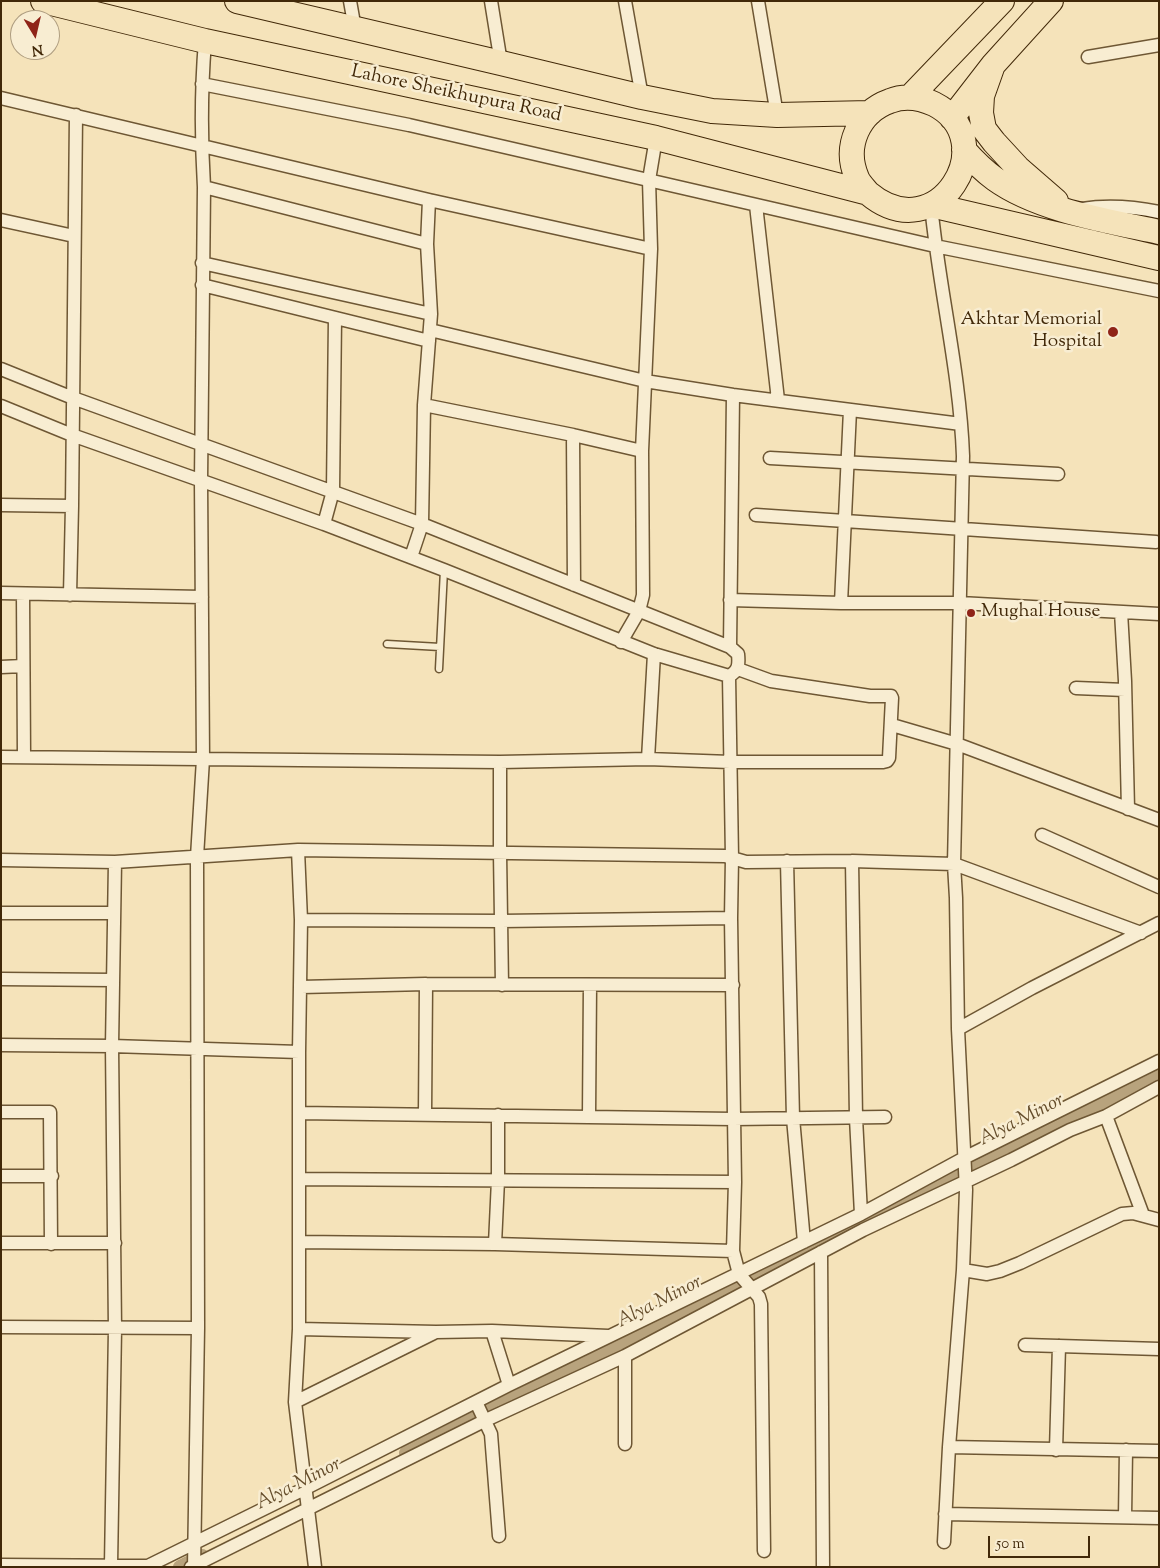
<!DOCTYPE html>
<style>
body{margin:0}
#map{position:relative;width:1160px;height:1568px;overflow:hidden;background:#f5e3ba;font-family:"Sorts Mill Goudy",serif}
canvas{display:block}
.frame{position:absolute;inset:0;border:2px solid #412808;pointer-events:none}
.north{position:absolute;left:10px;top:10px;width:50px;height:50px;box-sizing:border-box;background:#f8edd2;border:1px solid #af9e81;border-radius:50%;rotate:171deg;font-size:14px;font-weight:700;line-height:20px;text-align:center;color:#412808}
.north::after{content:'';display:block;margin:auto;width:18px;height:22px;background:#8f2418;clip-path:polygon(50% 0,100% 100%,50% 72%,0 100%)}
.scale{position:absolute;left:988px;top:1536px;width:102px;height:22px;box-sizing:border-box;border:2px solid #412808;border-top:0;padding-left:6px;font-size:15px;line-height:18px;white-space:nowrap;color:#412808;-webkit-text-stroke:4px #f8edd2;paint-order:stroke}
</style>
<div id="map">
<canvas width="1160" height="1568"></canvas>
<div class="frame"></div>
<div class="north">N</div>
<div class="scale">50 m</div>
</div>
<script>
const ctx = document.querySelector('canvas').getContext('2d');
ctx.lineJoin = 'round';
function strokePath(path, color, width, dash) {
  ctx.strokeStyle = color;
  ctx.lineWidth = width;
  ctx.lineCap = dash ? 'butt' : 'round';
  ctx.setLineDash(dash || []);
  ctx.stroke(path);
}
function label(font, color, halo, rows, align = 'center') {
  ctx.font = font + ' "Sorts Mill Goudy",serif';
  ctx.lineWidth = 5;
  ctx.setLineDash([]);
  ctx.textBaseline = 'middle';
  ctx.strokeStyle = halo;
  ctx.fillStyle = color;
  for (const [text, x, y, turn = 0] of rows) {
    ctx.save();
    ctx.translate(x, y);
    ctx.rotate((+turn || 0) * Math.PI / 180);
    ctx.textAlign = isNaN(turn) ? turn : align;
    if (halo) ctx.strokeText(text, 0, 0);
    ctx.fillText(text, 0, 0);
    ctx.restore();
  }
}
strokePath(new Path2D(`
 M406,1453L1159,1074
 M180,1567L202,1556`), '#b8a37d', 14);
const lane = new Path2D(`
 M387,644L440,647
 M439,669L444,570`);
const street = new Path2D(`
 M350,1L355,29
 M491,1L501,63
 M625,1L642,97
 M758,1L777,115
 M1088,57L1159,45
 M202,84L409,125L935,246L1159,291
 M1,98L429,200L651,249
 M204,187L427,244
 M756,205L778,400
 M931,205C939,289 960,372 963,456L954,864L956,898L958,1029L966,1190L963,1270L949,1447L944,1542
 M1082,209C1107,205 1134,207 1159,212
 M1,220L74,236
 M202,263L431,314
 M202,285L429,341
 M430,330L645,381L733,395L961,424
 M1,369L73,398L422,524L730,647L738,654C739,664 739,671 729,676L654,654L444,570L324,524L72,435L1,406
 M424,405L573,435L642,451
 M573,435L574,585
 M770,458L1058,474
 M1,505L72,506
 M756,515L1156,542
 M324,524L333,491L335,318
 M411,557L422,524L424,405L431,314L427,244L429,200
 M1,593L202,597
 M23,594L24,757
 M70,595L72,506L76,115
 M730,600L841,603H960L1159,614
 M841,603L850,410
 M1121,612L1125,681L1128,809
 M621,642L639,611L643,595L642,451L651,249L649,180L656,138
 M730,647L733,395
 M1,667L23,666
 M729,676L732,858L731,918L735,1182L733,1251L739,1274L759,1297L761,1304L764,1551
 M1076,688L1125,690
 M892,725L957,744L1159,820
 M1,757L500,762L648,759L730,762H883L887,761L889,758L892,698L891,696H870L771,681L738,669
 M648,759L654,654
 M500,762V853L502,985
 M1042,835L1159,887
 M298,850L301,920L299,1052V1329L295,1402L315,1567
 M1,860L115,862L298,850L725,856L746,862L852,861L954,864L1141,933
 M787,861L793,1118L804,1242
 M852,861L856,1118L861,1214
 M1,913H113
 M301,920L501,921L731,918
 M1,979L113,980
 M301,987L426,984L733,985
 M958,1029L1032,988L1159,923
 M1,1045L112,1046L299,1052
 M1,1112H50L51,1244
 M299,1113L733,1119L885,1117
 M425,1114L426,984
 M589,1116L590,985
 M1106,1116L1143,1215
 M1,1176H52
 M299,1179L735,1182
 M299,1242L495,1244L733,1251
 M1,1243H115
 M495,1244L498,1180V1115
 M821,1252L823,1567
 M963,1270L987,1274L1000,1271L1020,1263L1122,1214L1133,1213L1159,1220
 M1,1327L198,1328
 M299,1329L436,1332L492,1331L608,1336
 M492,1331L509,1385
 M1025,1345L1159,1349
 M625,1356V1444
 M295,1402L434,1333
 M476,1402L491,1434L499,1536
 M949,1447L1159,1451
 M1056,1450L1059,1346
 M945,1514L1159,1518
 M1125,1517L1126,1450
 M1,1565L148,1566
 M111,1565L115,1329L112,1046L115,862
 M146,1567L306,1488L509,1385L861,1214L966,1157L1159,1061
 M191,1567L486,1420L625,1356L863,1230L1011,1160L1070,1130L1106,1116L1159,1087
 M194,1567L198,1328L197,857L203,759L201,481L204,187C201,138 201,90 205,41`);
const highway = new Path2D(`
 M43,1L205,41L656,138L868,193C938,252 1005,140 934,104C921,98 905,95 890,101C859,112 843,146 857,178C859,183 864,188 868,193
 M237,1L501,63L642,97L712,111L777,115L870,113
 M993,65L982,96L981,113L984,129L994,142L1018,168L1056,201
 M910,97L1002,1
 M952,118L993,65L1051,1
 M964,150C973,160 984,171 995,179C1038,210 1108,221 1159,232
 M931,205L1159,258`);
strokePath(lane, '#6e5734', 9);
strokePath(street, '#6e5734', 15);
strokePath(highway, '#412808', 26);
strokePath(lane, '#f8edd2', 6);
strokePath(street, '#f8edd2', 12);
strokePath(highway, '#f5e3ba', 24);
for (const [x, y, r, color] of [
 [1113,332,6,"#8f2418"],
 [971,613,5,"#8f2418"]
]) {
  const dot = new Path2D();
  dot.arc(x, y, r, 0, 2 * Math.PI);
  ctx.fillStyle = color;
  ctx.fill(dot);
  strokePath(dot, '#f8edd2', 2);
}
label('19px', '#412808', '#f8edd2', [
 ["Lahore Sheikhupura Road",456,95,12]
]);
label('19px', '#412808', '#f8edd2', [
 ["Akhtar Memorial",1102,321],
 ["Hospital",1102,343],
 ["Mughal House",981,613,"left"]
], 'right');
label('italic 20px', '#654d2b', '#f8edd2', [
 ["Alya Minor",1022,1121,-27],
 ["Alya Minor",660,1303,-27],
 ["Alya Minor",299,1485,-27]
]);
</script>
